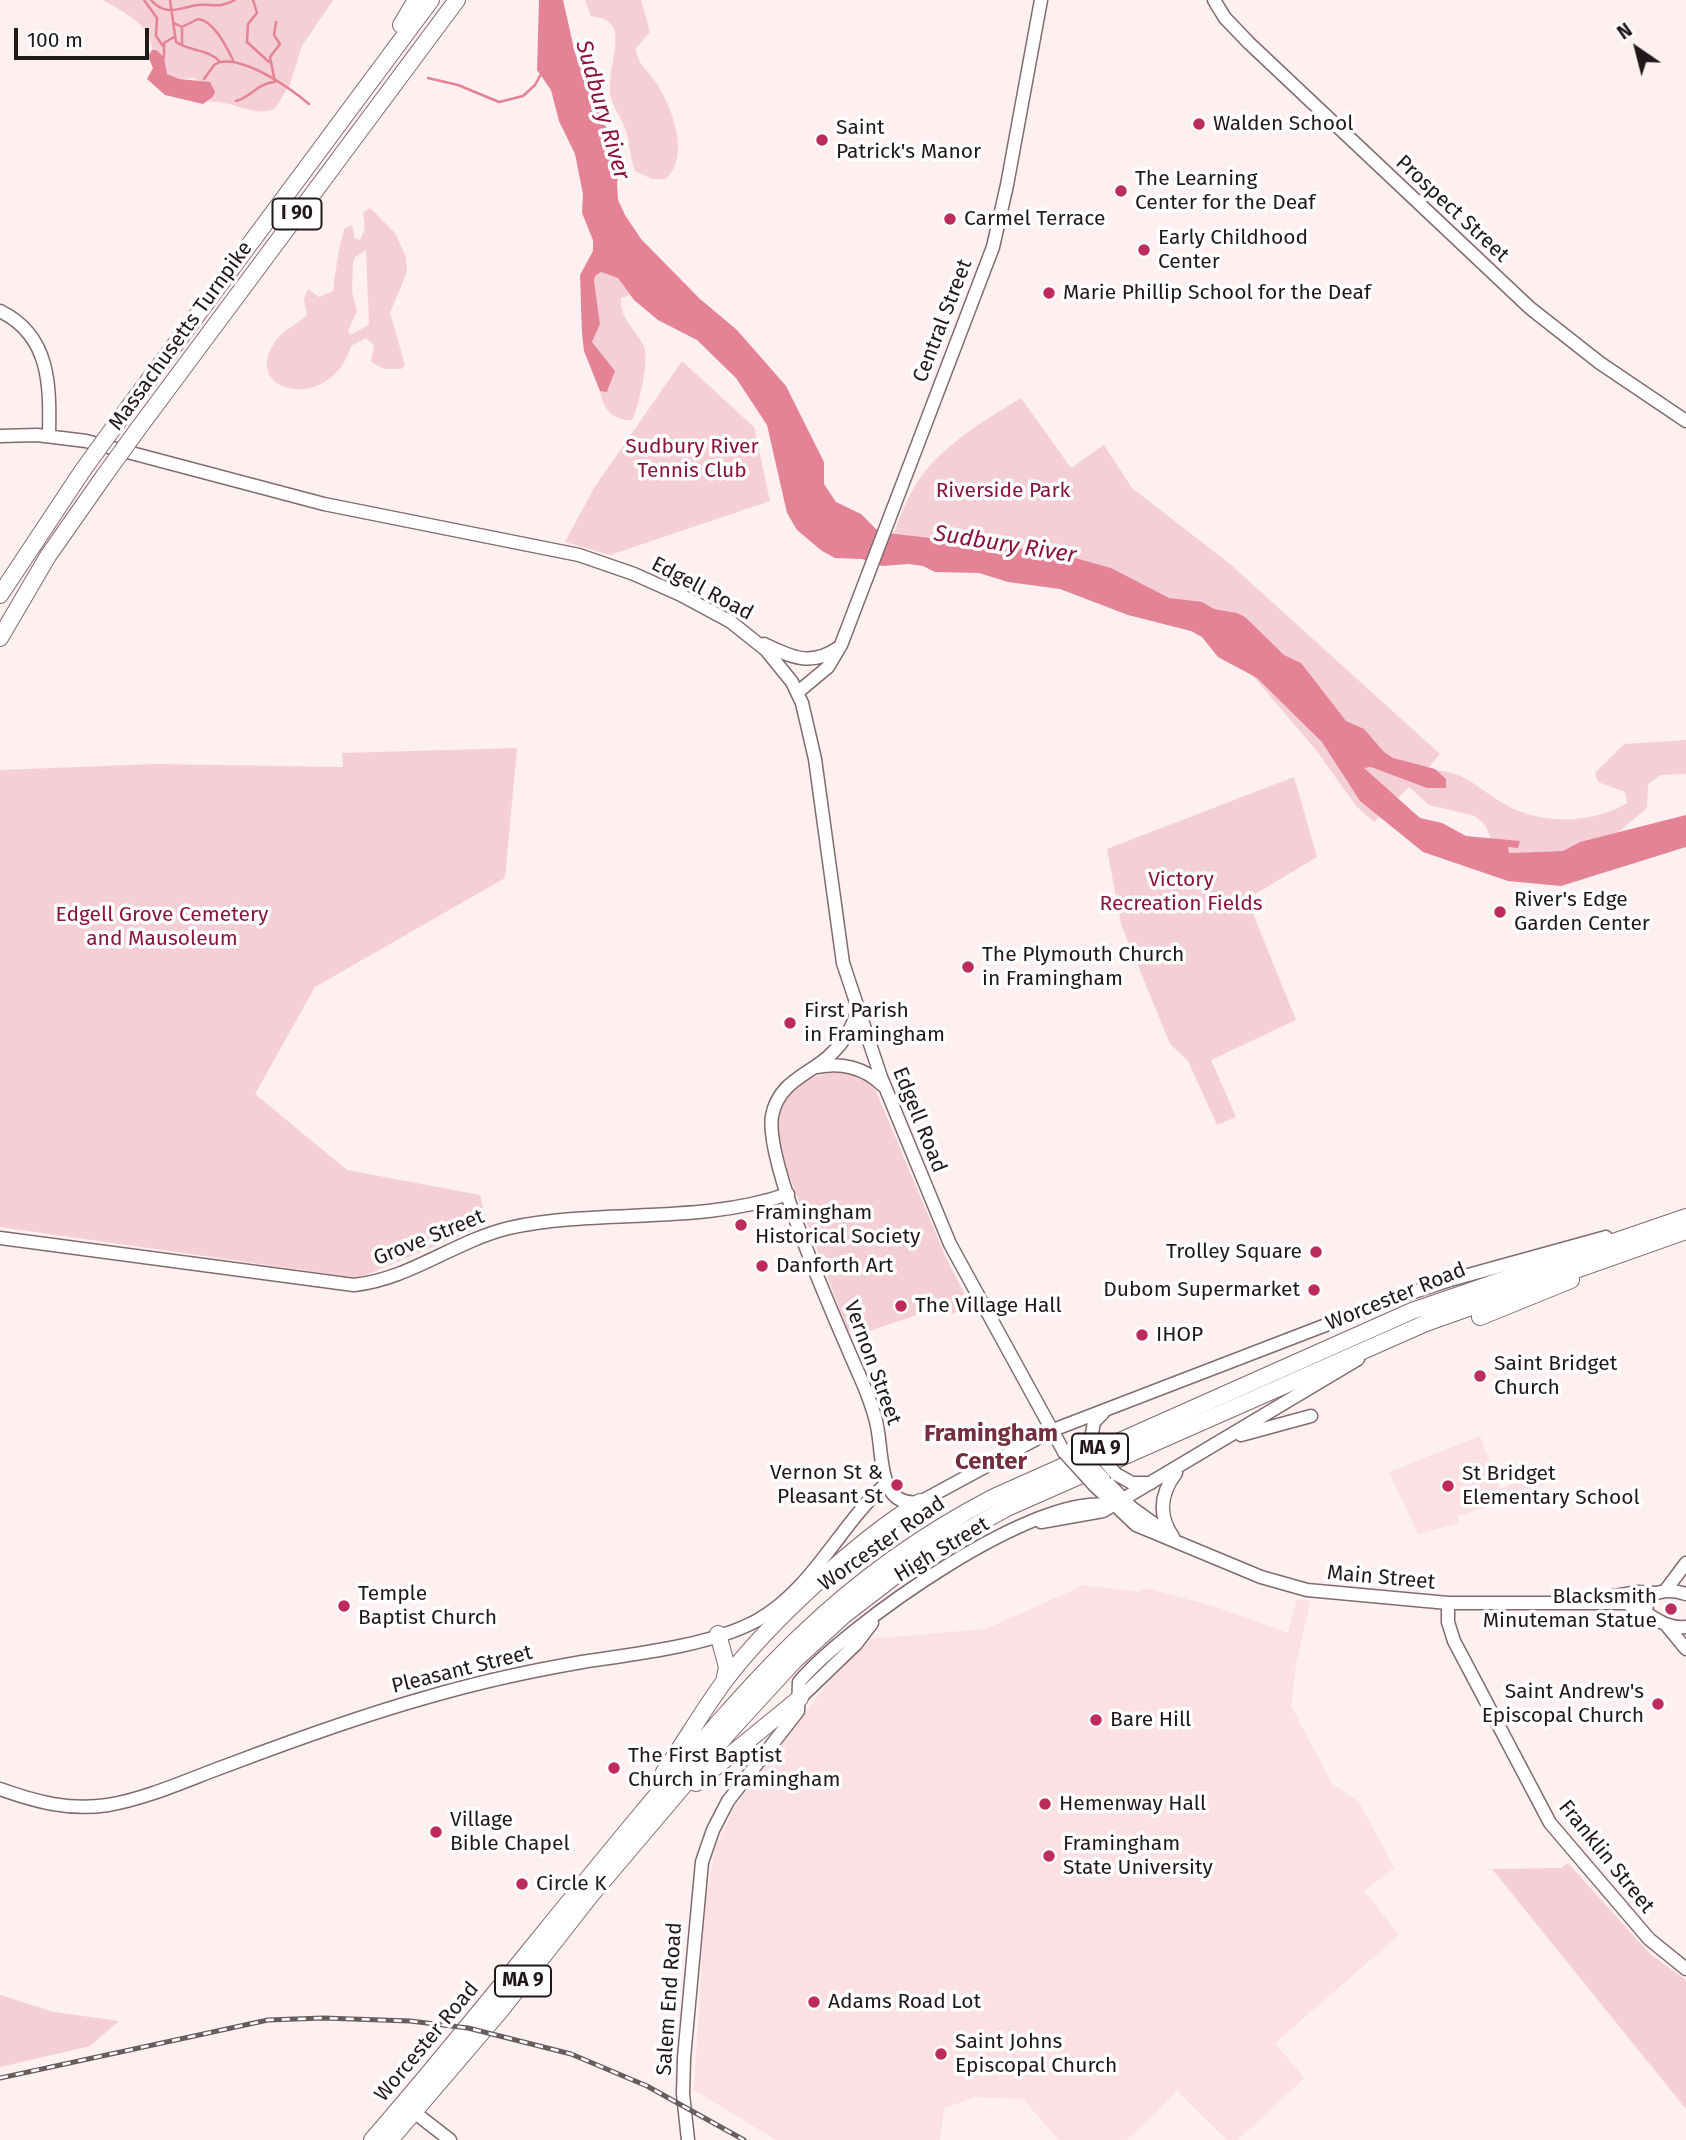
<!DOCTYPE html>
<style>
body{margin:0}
#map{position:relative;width:1686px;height:2140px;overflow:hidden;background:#feeff1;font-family:"Fira Sans",sans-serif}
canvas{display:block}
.north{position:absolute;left:1602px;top:14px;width:70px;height:70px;-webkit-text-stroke:5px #fff;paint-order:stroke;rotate:325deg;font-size:19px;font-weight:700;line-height:28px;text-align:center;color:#201819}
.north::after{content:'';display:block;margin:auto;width:24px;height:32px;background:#201819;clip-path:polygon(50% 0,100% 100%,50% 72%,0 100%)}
.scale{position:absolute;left:14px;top:28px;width:135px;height:32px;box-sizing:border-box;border:4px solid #201819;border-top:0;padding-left:9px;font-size:21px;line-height:24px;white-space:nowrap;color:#201819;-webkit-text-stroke:5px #fff;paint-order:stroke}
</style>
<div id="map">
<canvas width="1686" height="2140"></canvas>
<div class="north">N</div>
<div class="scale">100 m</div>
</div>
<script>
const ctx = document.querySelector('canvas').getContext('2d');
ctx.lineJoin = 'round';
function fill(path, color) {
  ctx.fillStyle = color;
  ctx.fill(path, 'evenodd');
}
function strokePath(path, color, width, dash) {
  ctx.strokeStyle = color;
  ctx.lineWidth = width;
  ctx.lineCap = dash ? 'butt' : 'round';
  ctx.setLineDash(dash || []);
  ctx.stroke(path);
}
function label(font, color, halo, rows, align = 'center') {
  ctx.font = font + ' "Fira Sans",sans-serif';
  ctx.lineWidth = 7;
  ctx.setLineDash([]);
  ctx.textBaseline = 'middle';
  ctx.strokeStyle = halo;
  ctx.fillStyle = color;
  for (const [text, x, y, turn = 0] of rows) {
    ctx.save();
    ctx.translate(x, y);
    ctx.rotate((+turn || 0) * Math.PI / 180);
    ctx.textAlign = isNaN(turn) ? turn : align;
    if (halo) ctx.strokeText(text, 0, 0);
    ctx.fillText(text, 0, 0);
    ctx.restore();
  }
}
fill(new Path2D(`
 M1480,1436L1500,1489L1543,1472L1548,1483L1504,1502L1457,1516L1459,1523L1418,1534L1389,1472Z
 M1084,1585L1139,1592L1147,1588L1219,1608L1288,1633L1297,1599L1310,1601L1296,1664L1291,1706L1332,1784L1359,1802L1394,1868L1364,1891L1399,1935L1275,2043L1304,2078L1238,2140H1227L1177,2091L1127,2140H1059L1023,2099L975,2097L944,2108L940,2140H776L694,2090L705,1905L715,1848L735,1806L825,1687L868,1639L986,1629Z`), '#fbe0e4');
fill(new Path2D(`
 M103,0H333L302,46L290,84L275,109C252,118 232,99 208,102L213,97L195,78L179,79L166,74V63L156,50H152C152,24 122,12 103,0Z
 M585,0H641L650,32L636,48C637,64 646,68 654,80C672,105 691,155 666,179H652L635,171C630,158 630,147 627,134C623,117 610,107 610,88C609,73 619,42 614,29C610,19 601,18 591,16Z
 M370,208L395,233L406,257L407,272L390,313L405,365L401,369H384L371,362L374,345L366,338L351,346C331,415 236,393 277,339C285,329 298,324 307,315L304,299L308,289L319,297L333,291C336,269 338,249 345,228L352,225L355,239L360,240L365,229L363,212ZM366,250L369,325L350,335L348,331L357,311L352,292L353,262L355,257Z
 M601,272L618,278L630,295L621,298C619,318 636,330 644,347C650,358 638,409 632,420C612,420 604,410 600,391H608L615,371L592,342L600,324L594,282L595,276Z
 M682,361L754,427L770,501L610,555L565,542L594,488Z
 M1021,398L1071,468L1104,445L1132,488L1230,564L1440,754L1428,768C1438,770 1450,772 1460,776C1476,783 1491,797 1506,805C1542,825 1592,824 1627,803L1625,792L1598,782L1595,773L1624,744L1686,740V774L1661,775L1648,784L1647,808L1616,834L1580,842L1563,851L1509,853L1494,845L1485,825L1475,816L1429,805L1409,787L1374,822L1356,806L1316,750L1247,669L1208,636L994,557L884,564C892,540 899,515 911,493C932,451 982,422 1021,398Z
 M517,748L505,878L315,987L255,1094L347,1170L480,1195L487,1224L359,1278L0,1227V770L155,764L343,767L342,753Z
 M1294,777L1317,857L1247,899L1296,1020L1211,1060L1236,1117L1217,1125L1188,1061L1170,1044L1121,924L1107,849Z
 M842,1072L862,1078L876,1091L947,1260L968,1300L967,1308L952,1314L940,1307L858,1335L848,1331L781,1154C769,1105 793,1074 842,1072Z
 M1568,1863L1650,1954L1686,1980V2109L1492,1869L1561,1868Z
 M0,1995L54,2012L119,2021L90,2046L0,2067Z`), '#f4cfd5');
fill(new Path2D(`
 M539,0H563L575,53L621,163L617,183L618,200L625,215L641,239L700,299L737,330L786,386L824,462V484L836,502L861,514L879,532L1057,553L1111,568L1169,598L1202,602L1214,609L1237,613L1245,617L1284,655L1301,663L1346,721L1364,729L1384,752L1393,758L1435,769L1446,779V788H1427L1371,767L1364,768L1420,818L1442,823L1466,836L1520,841L1518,848L1508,847L1509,853L1563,851L1580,842L1686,815V847L1561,886L1508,881L1423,852L1360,801L1322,742L1257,678L1218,657L1202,637L1191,631L1128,615L1060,589L1008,582L979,573L935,572L923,566L909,564L882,566L862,559L835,558L822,551L797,530L787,513L767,425L736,378L697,340L658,320L634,300L618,278L601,272L595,276L594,281L600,324L592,342L615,371L607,392L600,391L584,351L582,334L580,275L593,251V240L582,213L583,194L575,154L559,121L551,90L537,70Z
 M152,50H156L164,57L167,74L179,79L210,82L215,92L213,97L203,104L165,95L147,79L153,68L148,56Z`), '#e48296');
strokePath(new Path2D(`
 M144,0L157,18L156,36L163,46
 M151,0C164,15 176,10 192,6C210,2 217,10 235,0
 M170,0L176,42C191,52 209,49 220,62C246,57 290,88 309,104
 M253,0L257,13L248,24L247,42L269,62
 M174,23L182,27L198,19C214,21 226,46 233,60
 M182,44V27
 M164,57V43L174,37
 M428,78L458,85L499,102L523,96L535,85L541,74
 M204,79L214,65L220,62
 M236,101C251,97 258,83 275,82L270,57L280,44L274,35L276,22`), '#e48296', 2.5);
const secondary = new Path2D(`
 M1214,0L1225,18L1249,43L1530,308L1600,363L1686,421
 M0,311C51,336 50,386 49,436
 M0,436L37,435L86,441L324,504L579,555L634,574L681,595L731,622L766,650L792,682L802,703L815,759L843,963L881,1077L950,1244L1064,1452
 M764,644C791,657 811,667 838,648
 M798,692L828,667L841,645L993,247L1007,185L1041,0
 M857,1013C851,1030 842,1045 828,1057C806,1076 778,1083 772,1116C764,1164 842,1335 864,1386C870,1401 876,1416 878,1432C883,1460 879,1508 920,1502L1053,1430L1396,1298L1450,1280L1606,1237
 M818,1067C841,1062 865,1068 882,1085
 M0,1238L354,1285C410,1279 455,1241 509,1228C600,1208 699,1225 788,1194
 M1241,1435L1311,1416
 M1091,1439L1094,1422L1103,1413
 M1116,1474L1132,1483H1151
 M1104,1479L1131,1507L1164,1531
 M1094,1485L1136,1525L1261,1577L1307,1590L1448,1603H1625C1649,1610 1659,1629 1686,1627
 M1041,1522L1103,1511L1358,1359
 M1173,1537C1158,1515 1160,1494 1176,1473
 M1665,1591L1686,1563
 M1603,1598L1638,1592L1655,1593
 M1448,1603V1622L1454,1641L1550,1823L1649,1939L1686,1969
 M1646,1612L1648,1597C1660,1590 1672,1589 1686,1594
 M1667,1626L1686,1649
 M800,1698L856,1644L872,1623
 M0,1789C36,1802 70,1811 108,1805C149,1798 189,1779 228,1765C294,1740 360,1716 428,1697C479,1682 530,1671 582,1662C635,1654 709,1646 756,1621C812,1591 840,1524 886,1484
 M414,2112L450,2140
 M688,2140L683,2094L684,2058L702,1862L713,1830L728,1801L798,1711L799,1682C846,1626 1040,1488 1112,1506`);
const highway = new Path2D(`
 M401,25L416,0
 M117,423L431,0
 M138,429L457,0
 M0,595L83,470
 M0,638L48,556L104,476
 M1480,1317L1571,1280
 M718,1634L727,1667L724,1682
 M664,1772C684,1743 702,1712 723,1683C767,1624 858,1540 920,1502
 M696,1783L800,1698
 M372,2140C465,2033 551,1922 642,1813C752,1681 837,1578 994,1497L1412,1311L1686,1217
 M390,2140L501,2010L591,1895L729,1732L795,1660L843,1616L895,1576L951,1539L1007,1508L1426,1323L1686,1231`);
strokePath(secondary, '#816b6f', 15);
strokePath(highway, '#816b6f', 18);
strokePath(secondary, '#fff', 12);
strokePath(highway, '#fff', 16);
const rail = new Path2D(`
 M0,2078L268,2020L323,2018L410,2021L468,2028L571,2054L647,2086L744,2140`);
strokePath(rail, '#675d5e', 5);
strokePath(rail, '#fff', 2.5, [8]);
const secondaryBridge = new Path2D(`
 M1091,1439L1097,1452L1116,1474
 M1073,1446L1104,1479
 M1064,1452L1094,1485`);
const highwayBridge = new Path2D(`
 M83,470L117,423
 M104,476L138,429`);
strokePath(secondaryBridge, '#816b6f', 15, []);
strokePath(highwayBridge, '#816b6f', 18, []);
strokePath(secondaryBridge, '#fff', 12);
strokePath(highwayBridge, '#fff', 16);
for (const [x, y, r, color] of [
 [1199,124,7,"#bb2c5a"],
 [822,140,7,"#bb2c5a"],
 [1121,191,7,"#bb2c5a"],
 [950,219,7,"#bb2c5a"],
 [1144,250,7,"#bb2c5a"],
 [1049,293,7,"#bb2c5a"],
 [1500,912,7,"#bb2c5a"],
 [968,967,7,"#bb2c5a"],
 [790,1023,7,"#bb2c5a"],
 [741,1225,7,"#bb2c5a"],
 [1316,1252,7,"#bb2c5a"],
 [762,1266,7,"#bb2c5a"],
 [1314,1290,7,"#bb2c5a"],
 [901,1306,7,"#bb2c5a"],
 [1142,1335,7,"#bb2c5a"],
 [1480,1376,7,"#bb2c5a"],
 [897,1485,7,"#bb2c5a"],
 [1448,1486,7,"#bb2c5a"],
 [344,1606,7,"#bb2c5a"],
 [1671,1609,7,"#bb2c5a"],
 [1658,1704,7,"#bb2c5a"],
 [1096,1720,7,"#bb2c5a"],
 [614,1768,7,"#bb2c5a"],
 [1045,1804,7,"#bb2c5a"],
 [436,1832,7,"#bb2c5a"],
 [1049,1856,7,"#bb2c5a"],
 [522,1884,7,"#bb2c5a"],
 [814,2002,7,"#bb2c5a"],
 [941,2054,7,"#bb2c5a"]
]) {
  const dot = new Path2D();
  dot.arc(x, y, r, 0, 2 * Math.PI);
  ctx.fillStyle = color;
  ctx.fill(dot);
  strokePath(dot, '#fff', 2.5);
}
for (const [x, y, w] of [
 [297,214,49],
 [1100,1449,56],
 [523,1981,56]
]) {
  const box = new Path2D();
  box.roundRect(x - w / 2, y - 15.5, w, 31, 5);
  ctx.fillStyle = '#fff';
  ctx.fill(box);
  strokePath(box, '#201819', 2);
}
label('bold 19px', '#201819', null, [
 ["I 90",297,214],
 ["MA 9",1100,1449],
 ["MA 9",523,1981]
]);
label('21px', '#201819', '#fff', [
 ["Walden School",1213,124],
 ["Saint",836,128],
 ["Patrick's Manor",836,152],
 ["The Learning",1135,179],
 ["Center for the Deaf",1135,203],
 ["Carmel Terrace",964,219],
 ["Early Childhood",1158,238],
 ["Center",1158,262],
 ["Marie Phillip School for the Deaf",1063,293],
 ["River's Edge",1514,900],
 ["Garden Center",1514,924],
 ["The Plymouth Church",982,955],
 ["in Framingham",982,979],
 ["First Parish",804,1011],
 ["in Framingham",804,1035],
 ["Framingham",755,1213],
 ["Historical Society",755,1237],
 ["Trolley Square",1302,1252,"right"],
 ["Danforth Art",776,1266],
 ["Dubom Supermarket",1300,1290,"right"],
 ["The Village Hall",915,1306],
 ["IHOP",1156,1335],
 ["Saint Bridget",1494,1364],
 ["Church",1494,1388],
 ["Vernon St &",883,1473,"right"],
 ["Pleasant St",883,1497,"right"],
 ["St Bridget",1462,1474],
 ["Elementary School",1462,1498],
 ["Temple",358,1594],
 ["Baptist Church",358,1618],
 ["Blacksmith",1657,1597,"right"],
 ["Minuteman Statue",1657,1621,"right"],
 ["Saint Andrew's",1644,1692,"right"],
 ["Episcopal Church",1644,1716,"right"],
 ["Bare Hill",1110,1720],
 ["The First Baptist",628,1756],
 ["Church in Framingham",628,1780],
 ["Hemenway Hall",1059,1804],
 ["Village",450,1820],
 ["Bible Chapel",450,1844],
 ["Framingham",1063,1844],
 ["State University",1063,1868],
 ["Circle K",536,1884],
 ["Adams Road Lot",828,2002],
 ["Saint Johns",955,2042],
 ["Episcopal Church",955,2066]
], 'left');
label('21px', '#201819', '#fff', [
 ["Prospect Street",1452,209,43],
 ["Central Street",943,321,-69],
 ["Massachusetts Turnpike",181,336,-54],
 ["Edgell Road",702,589,28],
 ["Edgell Road",919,1120,68],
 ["Grove Street",429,1238,-22],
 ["Worcester Road",1396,1297,-22],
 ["Vernon Street",872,1363,70],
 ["Worcester Road",882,1544,-35],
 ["High Street",942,1550,-31],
 ["Main Street",1381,1578,5],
 ["Pleasant Street",462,1670,-14],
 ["Franklin Street",1606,1857,51],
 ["Salem End Road",670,1999,-86],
 ["Worcester Road",427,2042,-50]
]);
label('21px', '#8a143e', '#fff', [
 ["Sudbury River",692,447],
 ["Tennis Club",692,471],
 ["Riverside Park",1003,491],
 ["Victory",1181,880],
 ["Recreation Fields",1181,904],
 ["Edgell Grove Cemetery",162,915],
 ["and Mausoleum",162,939]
]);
label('italic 23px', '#89133d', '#fff', [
 ["Sudbury River",602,110,74],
 ["Sudbury River",1005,545,9]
]);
label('bold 24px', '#742e40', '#fff', [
 ["Framingham",991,1434],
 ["Center",991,1462]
]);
</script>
